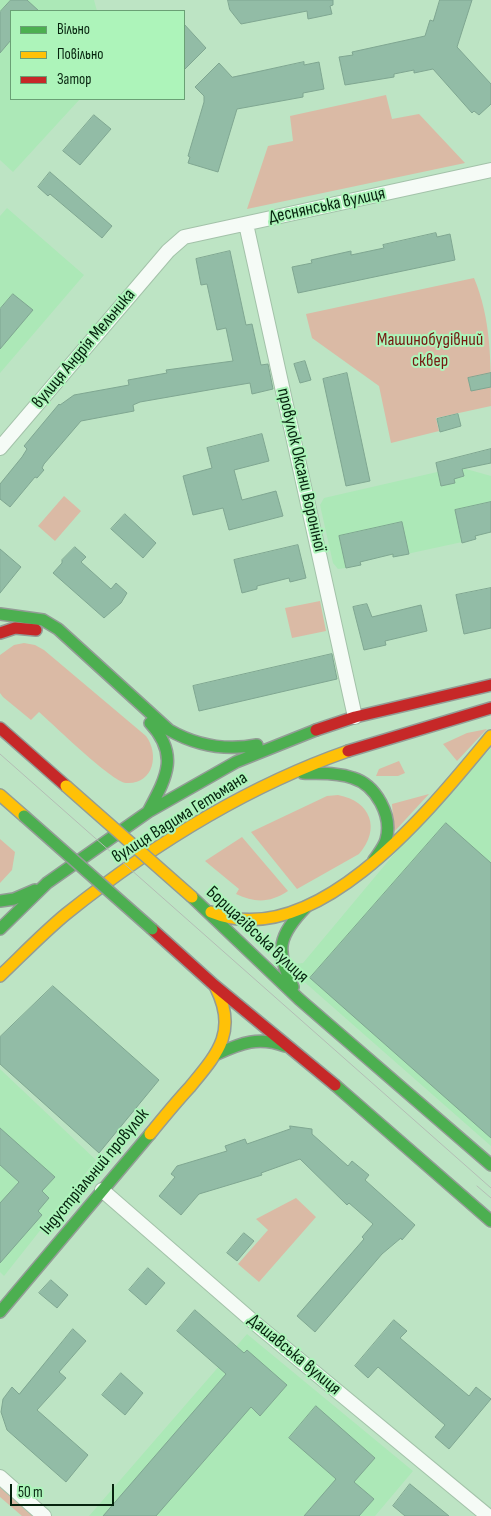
<!DOCTYPE html>
<meta charset="utf-8">
<style>
body{margin:0}
#map{position:relative;width:491px;height:1516px;overflow:hidden;background:#bde4c4;font-family:"Sofia Sans Condensed",sans-serif}
canvas{display:block}
.legend{position:absolute;left:10px;top:10px;width:175px;height:90px;box-sizing:border-box;background:#adf4ba;border:1px solid #6aa075;margin:0;padding:6px 9px;list-style:none;font-size:15px;color:#06230e}
.legend li{display:flex;align-items:center;gap:10px;height:25px}
.legend b{width:25px;border:1px solid #6aa075}
.scale{position:absolute;left:10px;top:1484px;width:104px;height:22px;box-sizing:border-box;border:2px solid #06230e;border-top:0;padding-left:6px;font-size:15px;line-height:18px;white-space:nowrap;color:#06230e;-webkit-text-stroke:4px #adf4ba;paint-order:stroke}
</style>
<div id="map">
<canvas width="491" height="1516"></canvas>
<ul class="legend">
<li><b style="height:6px;background:#4caf50"></b>Вільно</li>
<li><b style="height:6px;background:#ffc107"></b>Повільно</li>
<li><b style="height:6px;background:#c62828"></b>Затор</li>
</ul>
<div class="scale">50 m</div>
</div>
<script>
const ctx = document.querySelector('canvas').getContext('2d');
ctx.lineJoin = 'round';
function fill(path, color) {
  ctx.fillStyle = color;
  ctx.fill(path, 'evenodd');
}
function strokePath(path, color, width, dash) {
  ctx.strokeStyle = color;
  ctx.lineWidth = width;
  ctx.lineCap = dash ? 'butt' : 'round';
  ctx.setLineDash(dash || []);
  ctx.stroke(path);
}
function label(font, color, halo, rows, align = 'center') {
  ctx.font = font + ' "Sofia Sans Condensed",sans-serif';
  ctx.lineWidth = 4;
  ctx.setLineDash([]);
  ctx.textBaseline = 'middle';
  ctx.strokeStyle = halo;
  ctx.fillStyle = color;
  for (const [text, x, y, turn = 0] of rows) {
    ctx.save();
    ctx.translate(x, y);
    ctx.rotate((+turn || 0) * Math.PI / 180);
    ctx.textAlign = isNaN(turn) ? turn : align;
    if (halo) ctx.strokeText(text, 0, 0);
    ctx.fillText(text, 0, 0);
    ctx.restore();
  }
}
fill(new Path2D(`
 M0,0H94L97,11H11V99H80L13,172L0,160Z
 M7,208L84,275L0,373V216Z
 M459,467L491,476V532L476,536V539L393,557L392,554L361,562V565L346,568L338,569L333,563L320,505L324,498Z
 M491,748V1146L301,979L296,974L294,964L303,963L430,811Z
 M0,1069L96,1160L4,1276L0,1272Z
 M247,1334L413,1471L375,1516H89Z`), '#ace8b7');
fill(new Path2D(`
 M386,95L392,119L419,114L465,163L247,209L268,146L293,141L290,116Z
 M474,278C491,318 491,362 491,406L436,418L439,431L391,443L379,386L312,338L306,314Z
 M64,496L81,511L55,541L38,526Z
 M320,601L326,631L292,638L285,608Z
 M24,643L35,645L44,650L146,736C160,755 153,785 126,783C112,782 54,725 39,712L31,720L3,697L0,693V655L14,645Z
 M487,729L457,761L443,744L467,733Z
 M399,761L405,773L398,776H376L379,769Z
 M429,794L394,832L392,804Z
 M338,795C371,801 381,829 359,854L297,889L251,832L327,796Z
 M242,837L288,891C270,903 255,903 236,894L239,889L205,861Z
 M0,839L15,852L12,870L0,883Z
 M296,1198L316,1217L259,1282L238,1264L268,1230L256,1219Z
 M0,1484L35,1516H22L0,1497Z`), '#dabaa5');
const building = new Path2D(`
 M11,0H27L39,11H11V40L0,53V12Z
 M228,0H333V5L330,6L332,14L308,19L307,11L241,24L230,10Z
 M440,0H472L457,47L491,84V104L479,115L474,111L472,113L433,69L414,73V70L394,74V77L345,85L339,57L353,55L352,52L425,36L430,20L433,21Z
 M184,24L206,48L184,70Z
 M304,62V65L319,62L324,89L303,93V97L237,109L218,172L188,163L190,157L188,156L204,102V96L195,87L219,63L232,77Z
 M94,115L111,129L80,165L63,151Z
 M50,172L112,226L102,238L50,194L48,196L38,187Z
 M436,233L437,237L450,234L455,260L298,293L292,267L312,263L311,260L351,251V255L384,248L383,245Z
 M230,251L246,325L252,324L261,365L268,364L273,389L252,394L250,383L220,388L140,402L133,405L134,411L81,421L44,464L42,468L44,470L37,478L35,477L10,507L0,499V484L22,457L27,449L24,446L59,404L60,405L74,395L129,385L128,380L167,373L166,370L233,361L226,328L217,330L207,284L201,285L196,259Z
 M13,294L33,310L0,349V309Z
 M305,361L311,380L300,383L294,364Z
 M347,373L370,481L346,486L323,379Z
 M491,373V387L471,391L468,378Z
 M458,414L461,426L440,432L437,419Z
 M262,434L269,461L234,470L242,500L276,491L283,516L229,530L223,508L193,515L183,476L212,468L207,448Z
 M491,449V463L462,469L464,476L454,479L455,483L441,486L436,463Z
 M491,502V532L475,536L476,539L462,543L455,510Z
 M125,514L156,543L143,558L111,529Z
 M402,522L409,554L393,557V554L360,562L361,565L346,568L339,536Z
 M298,545L306,578L290,582L289,578L257,586V589L242,593L234,560Z
 M75,547L86,557L81,562L111,589L116,583L127,593L121,603L104,618L53,573L62,563V560Z
 M0,549L21,567L0,593Z
 M491,588V628L464,634L456,595Z
 M367,604L372,617L421,605L427,631L385,641L386,645L364,650L353,607Z
 M332,654L337,679L199,711L193,686Z
 M446,823L491,863V1138L310,978Z
 M53,986L159,1080L99,1153L0,1064V1037Z
 M290,1126L312,1129V1134L348,1166L352,1161L369,1175L365,1180L415,1225L402,1240L401,1238L382,1254L315,1332L297,1316L364,1239L362,1237L373,1224L349,1203L347,1205L300,1159L261,1173L262,1175L199,1194L181,1215L159,1196L175,1177L171,1174L177,1166L227,1151L225,1146L245,1139L247,1144L290,1129Z
 M0,1128L55,1177L42,1191L49,1198L38,1211L42,1215L0,1263V1203L19,1182L0,1165Z
 M244,1233L254,1241L237,1261L227,1253Z
 M148,1268L165,1283L146,1305L129,1290Z
 M51,1280L68,1295L57,1308L39,1293Z
 M195,1310L244,1353L247,1350L287,1385L260,1416L251,1407L156,1516H103L226,1374L177,1331Z
 M394,1320L407,1331L400,1338L469,1396L476,1387L491,1399L449,1449L435,1437L445,1425L378,1367L368,1378L355,1366Z
 M73,1329L86,1341L59,1372L66,1378L37,1410L88,1455L66,1482L7,1430L1,1412L3,1399L12,1387L19,1394Z
 M121,1373L143,1393L125,1415L102,1395Z
 M316,1406L375,1458L354,1482L374,1499L359,1516H304L336,1479L289,1438Z
 M410,1484L449,1516H405L393,1506Z`);
fill(building, '#92bca6');
strokePath(building, '#7fa691', 1);
const street = new Path2D(`
 M246,224L355,717
 M0,448L168,251L184,237L491,170
 M102,1190L256,1324L488,1516
 M0,1477L44,1516`);
const fast = new Path2D(`
 M0,614L43,620L58,629L169,730C197,746 225,751 257,745
 M303,773C319,774 337,772 353,778C376,785 393,816 386,840C384,847 378,854 374,860
 M148,812C166,778 180,755 150,723
 M192,897L299,999L491,1165
 M0,901L14,899L35,890
 M0,929L47,883L148,812L236,762L316,730
 M293,987C275,950 278,936 306,907
 M217,1054C241,1043 259,1036 285,1046
 M335,1085L491,1221
 M0,1312L150,1134`);
const slow = new Path2D(`
 M0,795L24,816
 M211,912C316,955 433,806 491,736
 M0,976C22,955 43,933 66,914C151,846 245,787 348,751
 M150,1134C163,1118 176,1102 190,1087C217,1054 238,1032 216,988`);
const jam = new Path2D(`
 M0,633L15,628L36,630
 M0,728L66,786
 M316,730L355,717L491,685
 M348,751L491,708
 M152,929L214,985L335,1085`);
strokePath(street, '#a3c2a9', 16);
strokePath(fast, '#939c96', 14);
strokePath(slow, '#939c96', 14);
strokePath(jam, '#939c96', 14);
strokePath(street, '#f5fbf6', 14);
strokePath(fast, '#4caf50', 11);
strokePath(slow, '#ffc107', 11);
strokePath(jam, '#c62828', 11);
strokePath(new Path2D(`
 M0,754L491,1188
 M477,1186L491,1198`), '#b3bdb5', 1);
const fastBridge = new Path2D(`
 M24,816L152,929`);
const slowBridge = new Path2D(`
 M66,786L192,897`);
strokePath(fastBridge, '#939c96', 14, []);
strokePath(slowBridge, '#939c96', 14, []);
strokePath(fastBridge, '#4caf50', 11);
strokePath(slowBridge, '#ffc107', 11);
label('18px', '#06230e', '#adf4ba', [
 ["Деснянська вулиця",327,206,-12],
 ["вулиця Андрія Мельника",84,349,-50],
 ["провулок Оксани Вороніної",301,470,77],
 ["вулиця Вадима Гетьмана",180,818,-32],
 ["Борщагівська вулиця",257,935,43],
 ["Індустріальний провулок",95,1172,-50],
 ["Дашавська вулиця",294,1355,40]
]);
label('18px', '#751b13', '#adf4ba', [
 ["Машинобудівний",430,340],
 ["сквер",430,361]
]);
</script>
